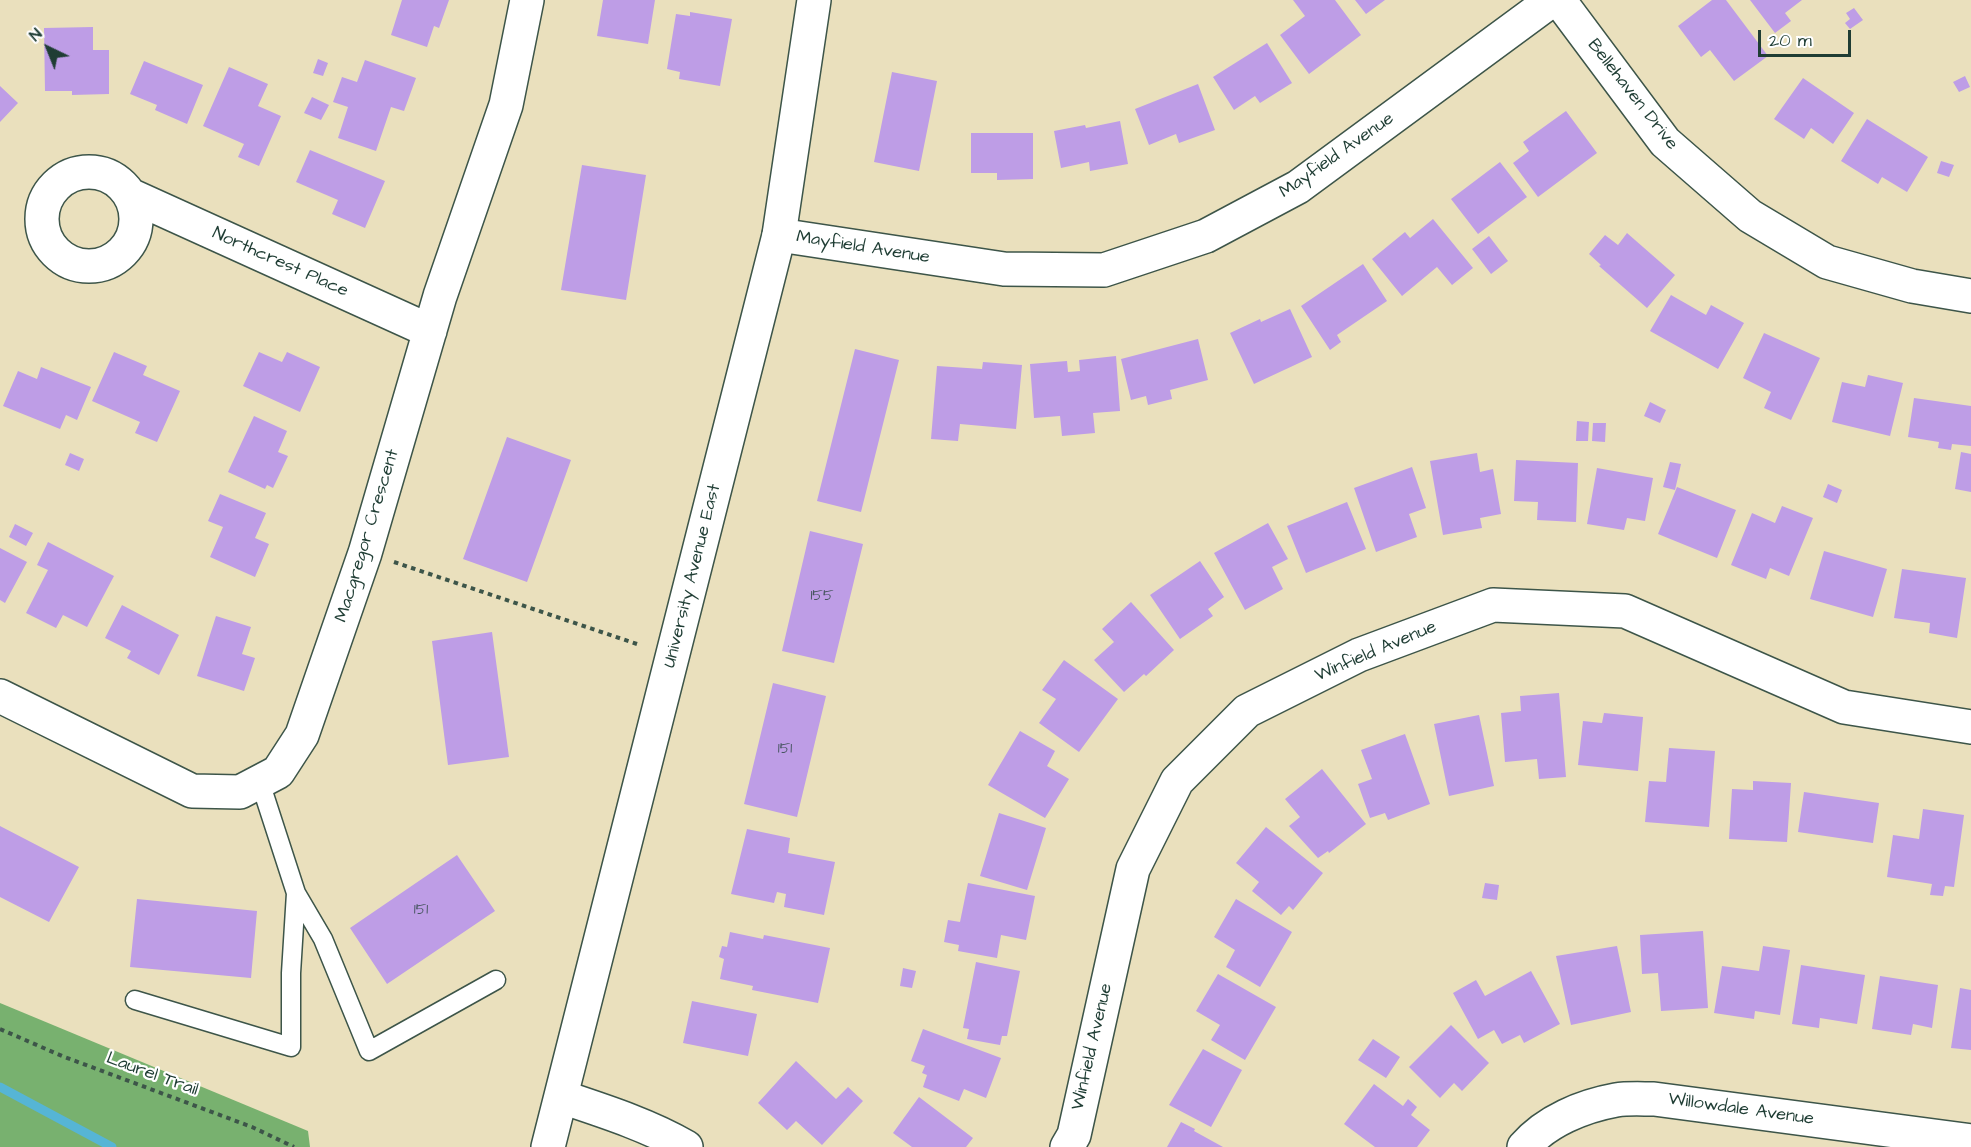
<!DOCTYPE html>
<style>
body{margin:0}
#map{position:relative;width:1971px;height:1147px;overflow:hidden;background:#eae0bd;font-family:"Architects Daughter",sans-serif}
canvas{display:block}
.north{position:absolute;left:18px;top:18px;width:60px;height:60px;-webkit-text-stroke:4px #fff;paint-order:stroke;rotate:317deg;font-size:16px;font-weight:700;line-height:24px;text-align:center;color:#1f3d34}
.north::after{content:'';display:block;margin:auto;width:21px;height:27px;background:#1f3d34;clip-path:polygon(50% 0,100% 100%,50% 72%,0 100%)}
.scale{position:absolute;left:1758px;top:30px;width:93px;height:27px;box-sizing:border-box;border:3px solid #1f3d34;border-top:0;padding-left:8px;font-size:18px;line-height:21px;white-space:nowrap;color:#1f3d34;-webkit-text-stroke:4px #fff;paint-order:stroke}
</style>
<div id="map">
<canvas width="1971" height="1147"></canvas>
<div class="north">N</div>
<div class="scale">20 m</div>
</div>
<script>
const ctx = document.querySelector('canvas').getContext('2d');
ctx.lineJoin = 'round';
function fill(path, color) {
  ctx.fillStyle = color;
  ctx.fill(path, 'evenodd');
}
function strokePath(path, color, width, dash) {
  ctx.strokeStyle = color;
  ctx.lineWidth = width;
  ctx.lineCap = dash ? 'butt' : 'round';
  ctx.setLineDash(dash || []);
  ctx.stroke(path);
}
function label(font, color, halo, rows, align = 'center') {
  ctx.font = font + ' "Architects Daughter",sans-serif';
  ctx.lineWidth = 4.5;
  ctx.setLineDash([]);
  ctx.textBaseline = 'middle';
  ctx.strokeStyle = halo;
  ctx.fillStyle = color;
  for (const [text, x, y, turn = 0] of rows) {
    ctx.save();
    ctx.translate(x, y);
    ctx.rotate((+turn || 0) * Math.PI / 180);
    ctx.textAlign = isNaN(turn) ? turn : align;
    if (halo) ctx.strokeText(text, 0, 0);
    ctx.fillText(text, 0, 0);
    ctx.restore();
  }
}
fill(new Path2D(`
 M0,1003L308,1131L310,1147H0Z`), '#78b16f');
strokePath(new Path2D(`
 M0,1087L112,1147`), '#56b5d5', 9);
fill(new Path2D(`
 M402,0H449L439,28L434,26L427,47L391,35Z
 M603,0H655L648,44L597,36Z
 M1293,0H1335L1361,35L1309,74L1280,35L1305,16Z
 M1355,0H1385L1366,14Z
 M1712,0H1726L1768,56L1734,81L1710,50L1701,57L1678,26Z
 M1750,0H1802L1785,13L1791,21L1775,33Z
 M1854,8L1863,20L1850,29L1845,23L1850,19L1846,13Z
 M690,12L732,19L720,86L679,79L680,72L667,69L676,14L690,16Z
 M93,27V50H109V94L72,95V91H45L44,28Z
 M1267,43L1292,83L1260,103L1255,96L1234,110L1213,77Z
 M318,59L328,63L323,76L313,73Z
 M365,60L416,78L404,111L391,107L376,151L338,138L348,107L333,102L342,77L357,82Z
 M144,61L203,85L187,124L155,110L157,105L130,94Z
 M229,67L268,84L258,106L281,116L259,166L238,157L244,144L203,126Z
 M892,72L937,81L919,171L874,162Z
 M1965,76L1970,87L1959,92L1953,82Z
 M1803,78L1854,113L1833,144L1811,128L1804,139L1774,119Z
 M1198,84L1215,130L1179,143L1176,134L1149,145L1135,109Z
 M0,86L18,103L0,122Z
 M312,97L329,105L321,120L304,113Z
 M1566,111L1597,153L1538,197L1513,163L1529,151L1523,142Z
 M1867,119L1928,157L1907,192L1882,177L1878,184L1841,161Z
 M1120,121L1128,164L1090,171L1089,162L1061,168L1054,131L1085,125L1086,128Z
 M971,133H1033V179L997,180V173H971Z
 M310,150L385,181L365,228L332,214L338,200L296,182Z
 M1941,161L1954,165L1949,177L1937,173Z
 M1500,162L1527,197L1478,234L1451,199Z
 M582,165L646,175L626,300L561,290Z
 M1433,219L1473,268L1452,285L1437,267L1402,296L1372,259L1405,232L1410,238Z
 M1627,233L1675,275L1647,308L1599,266L1601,265L1589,254L1605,235L1618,245Z
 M1489,236L1508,261L1491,274L1472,249Z
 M1363,264L1387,301L1337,335L1341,342L1330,350L1301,306Z
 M1671,295L1706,315L1711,305L1744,323L1718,369L1650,331Z
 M1290,309L1312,357L1254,384L1230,333L1260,319L1261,322Z
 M1764,333L1820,358L1791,420L1764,408L1771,392L1743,378Z
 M1198,339L1208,380L1170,390L1172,399L1148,405L1146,396L1131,400L1121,359Z
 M855,349L899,360L861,512L817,501Z
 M114,352L147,366L143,375L180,391L157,442L135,433L140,422L92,401Z
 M259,352L282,362L287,352L320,367L300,412L243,386Z
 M1116,356L1120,411L1093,413L1095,433L1062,436L1060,416L1034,418L1030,364L1067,361L1068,372L1080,371L1079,360Z
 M983,362L1022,365L1016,429L960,424L958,441L931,439L937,366L982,369Z
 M41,367L91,387L77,420L66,415L60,429L3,406L18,371L37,379Z
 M1868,375L1903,383L1890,436L1832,422L1842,382L1865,387Z
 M1914,398L1971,406V446L1952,444L1951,450L1938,448L1939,442L1908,437Z
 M1650,402L1666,410L1660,423L1644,416Z
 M254,416L287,431L278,452L288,456L273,488L267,485L265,489L228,472Z
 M1577,421L1589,422L1588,441H1576Z
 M1593,423H1606L1605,442L1592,441Z
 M507,437L571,460L527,582L463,559Z
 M1961,452L1971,454V492L1955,489Z
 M70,453L84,459L79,471L65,465Z
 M1477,453L1480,472L1493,469L1501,514L1480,518L1482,528L1443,535L1430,461Z
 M1516,460L1578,463L1576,522L1537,520L1538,502L1514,501Z
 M1670,462L1681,464L1675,490L1663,487Z
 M1412,467L1426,508L1409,514L1417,537L1376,552L1354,488Z
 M1597,468L1653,478L1645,521L1627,518L1624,530L1587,524Z
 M1828,484L1842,490L1837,503L1823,497Z
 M1677,487L1736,510L1717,558L1658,534Z
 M220,494L266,513L255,538L269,544L255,577L210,557L223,527L208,521Z
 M1347,502L1366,549L1306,573L1287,526Z
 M1782,506L1813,518L1789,576L1770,568L1766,579L1731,565L1752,513L1775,523Z
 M1268,523L1288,559L1272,567L1283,589L1245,610L1214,553Z
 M15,524L33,533L26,546L9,537Z
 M810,531L863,544L834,663L782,651Z
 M48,542L114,576L87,627L63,615L56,628L26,613L48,570L37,565Z
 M0,548L27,562L5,603L0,600Z
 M1824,551L1887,569L1873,617L1810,599Z
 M1200,561L1224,597L1208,609L1213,616L1180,639L1150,595Z
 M1902,569L1966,578L1957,638L1929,633L1930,623L1894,618Z
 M1131,602L1174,650L1146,676L1144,674L1124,692L1094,660L1114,642L1102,629Z
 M122,605L179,635L159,675L127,658L131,651L105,638Z
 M216,616L251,627L242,654L255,658L244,691L197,676Z
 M492,632L509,757L448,765L432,641Z
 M1064,660L1118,699L1079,752L1039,723L1056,699L1042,690Z
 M773,683L826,696L797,817L744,804Z
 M1559,693L1566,777L1539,779L1537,759L1505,762L1501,713L1521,711L1520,696Z
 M1604,713L1643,717L1638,771L1578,765L1583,721L1602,723Z
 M1479,715L1494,786L1449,796L1434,724Z
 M1020,731L1055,751L1047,766L1069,779L1045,818L988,785Z
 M1405,734L1430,804L1388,820L1385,813L1370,818L1358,784L1372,779L1361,750Z
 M1669,748L1715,751L1709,827L1645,822L1649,781L1666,782Z
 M1322,769L1366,824L1329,853L1328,851L1318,858L1289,826L1300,817L1285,799Z
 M1753,781L1791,783L1787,842L1729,839L1732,789L1753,790Z
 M1804,792L1879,803L1873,843L1798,832Z
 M1923,809L1964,815L1954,887L1945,886L1943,896L1930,895L1932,884L1887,877L1893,835L1919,839Z
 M999,813L1046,828L1027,890L980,876Z
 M0,826L79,867L49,922L0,897Z
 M1266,827L1323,873L1293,910L1289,906L1281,915L1252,891L1259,882L1236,863Z
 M747,829L790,838L788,853L835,862L824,915L784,907L786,894L777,892L774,903L731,894Z
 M457,855L495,911L387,984L350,928Z
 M968,883L1035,896L1026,940L1001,935L997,958L958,951L959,945L944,942L948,920L960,922Z
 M1485,883L1499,885L1497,900L1482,898Z
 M137,899L257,911L251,978L130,967Z
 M1236,899L1292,932L1260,987L1226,967L1235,950L1214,937Z
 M1703,931L1708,1008L1661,1011L1658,973L1642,974L1640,935Z
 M730,932L763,939L764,935L830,948L818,1003L752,990L753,986L720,979L724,959L719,957L722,946L727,947Z
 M1617,946L1631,1012L1571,1025L1556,956Z
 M1763,946L1790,950L1780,1015L1755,1011L1754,1019L1714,1013L1722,966L1759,971Z
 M976,962L1020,971L1007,1036H1002L1000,1045L967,1039L969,1029L963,1028Z
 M1801,965L1865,975L1857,1024L1820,1018L1819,1028L1792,1024Z
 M903,968L916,971L912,988L900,986Z
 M1531,971L1560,1024L1524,1043L1520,1035L1502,1044L1494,1030L1478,1039L1453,993L1476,980L1485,996Z
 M1218,974L1276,1007L1245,1060L1211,1040L1220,1025L1196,1011Z
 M1880,976L1938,985L1932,1028L1913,1024L1911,1035L1872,1029Z
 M1960,988L1971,990V1050L1951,1048Z
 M692,1001L757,1014L748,1056L683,1043Z
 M1451,1025L1489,1063L1462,1091L1454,1083L1440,1098L1409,1067Z
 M923,1029L1001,1058L986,1098L964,1089L959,1101L923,1087L927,1075L922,1073L925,1066L911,1061Z
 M1373,1039L1400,1057L1386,1078L1358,1060Z
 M1203,1049L1242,1070L1211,1127L1169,1105Z
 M796,1061L836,1099L848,1087L863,1101L822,1145L796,1121L787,1130L758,1103Z
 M1374,1084L1403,1106L1408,1099L1417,1107L1411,1115L1430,1130L1417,1147H1375L1344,1124Z
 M919,1097L973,1138L966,1147H912L893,1133Z
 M1181,1122L1195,1129L1194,1131L1223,1147H1167Z`), '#be9de6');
const lane = new Path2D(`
 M260,782L296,893L323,939L369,1051L496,980
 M135,1000L291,1047V973L296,893`);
const street = new Path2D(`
 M1559,0L1665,142L1750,216L1827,262L1912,286L1971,296
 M42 219a47 47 0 1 1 94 0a47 47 0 1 1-94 0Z
 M130,195L430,331
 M779,235L1004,269L1104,270L1206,236L1298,187L1552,0
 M0,696L192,791L240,792L278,772L302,735L365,553L440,296L506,105L527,0
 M562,1097C604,1111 648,1125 686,1147
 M1067,1147L1074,1135L1133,869L1177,781L1247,711L1359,655L1493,605L1625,611L1844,707L1971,727
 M1524,1147C1546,1121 1583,1106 1616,1100C1628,1098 1642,1099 1654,1099L1971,1141`);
const secondary = new Path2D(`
 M548,1147L779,235L814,0`);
strokePath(lane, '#3d5549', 21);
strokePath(street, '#3d5549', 36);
strokePath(secondary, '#3d5549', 36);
strokePath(new Path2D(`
 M394,562L637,644
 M0,1029L62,1056L252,1127L294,1147`), '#3d5549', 4, [4.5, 4.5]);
strokePath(lane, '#fff', 18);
strokePath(street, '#fff', 33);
strokePath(secondary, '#fff', 33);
label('15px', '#475560', null, [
 ["155",822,597],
 ["151",785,750],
 ["151",421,911]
]);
label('18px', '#1f3d34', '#fff', [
 ["Bellehaven Drive",1632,95,52],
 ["Mayfield Avenue",1337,156,-35],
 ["Mayfield Avenue",863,248,9],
 ["Northcrest Place",280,263,24],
 ["Macgregor Crescent",368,536,-73],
 ["University Avenue East",693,576,-76],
 ["Winfield Avenue",1376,652,-23],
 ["Winfield Avenue",1093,1047,-77],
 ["Laurel Trail",152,1075,20],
 ["Willowdale Avenue",1741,1110,8]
]);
</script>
